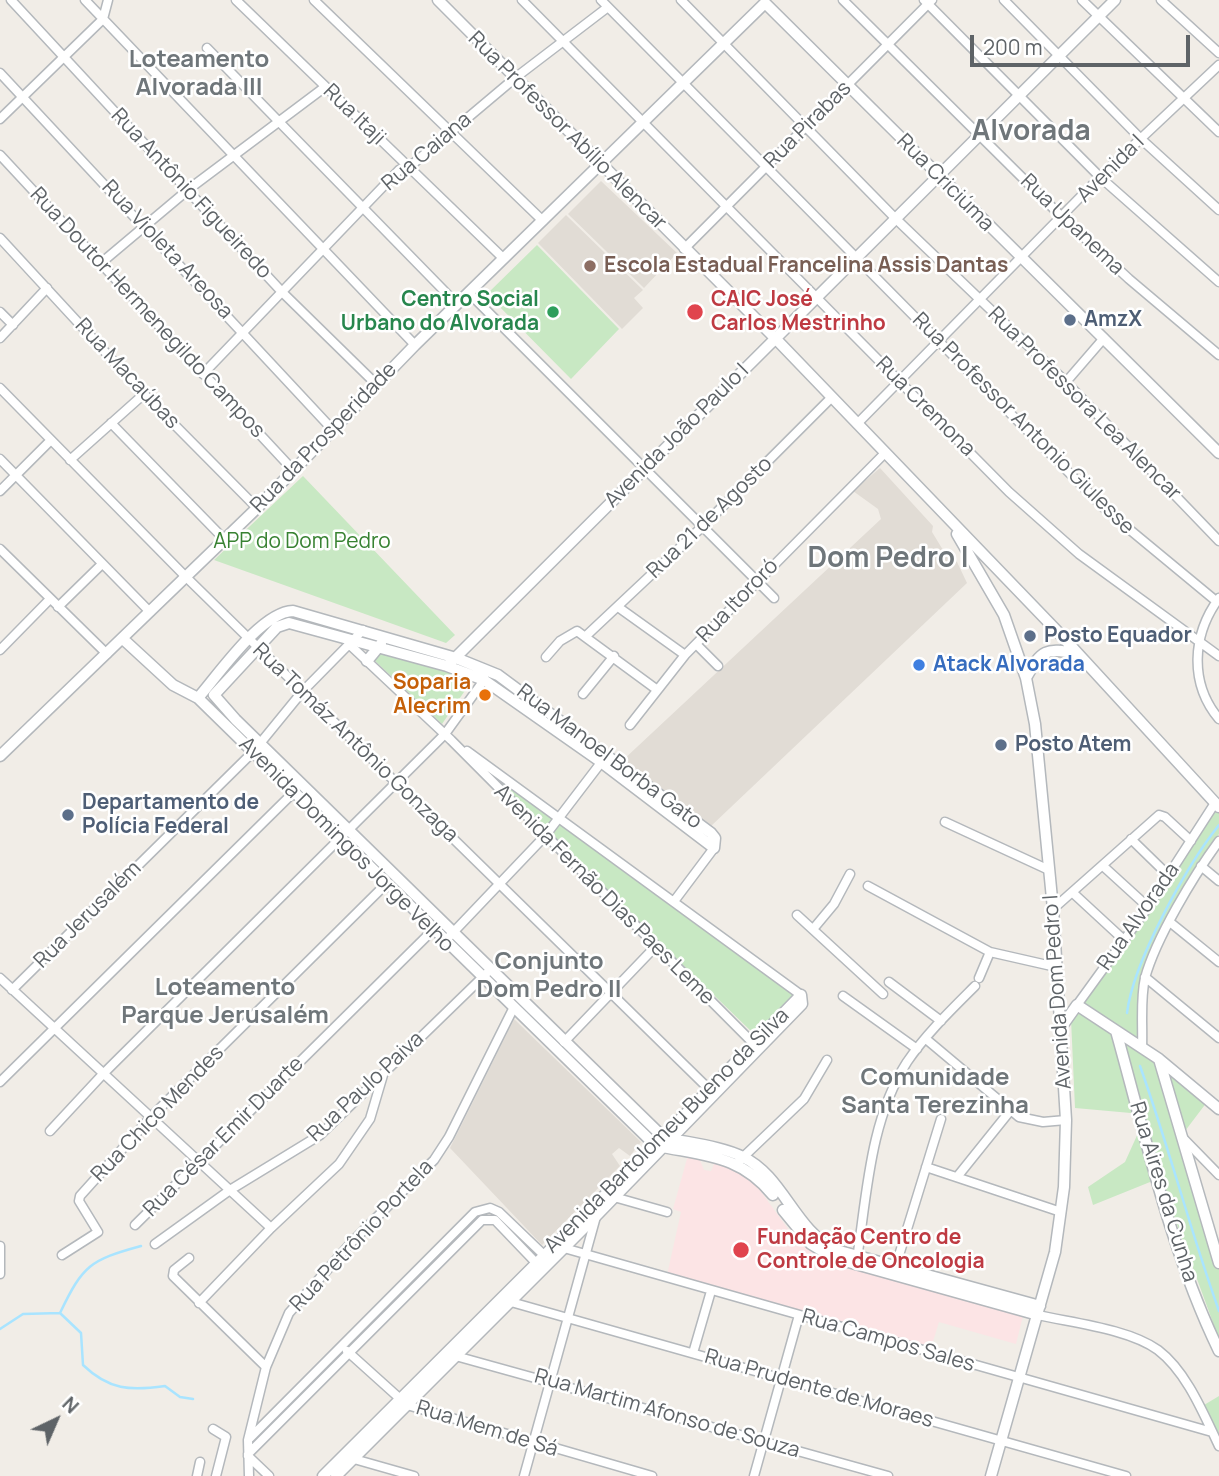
<!DOCTYPE html>
<meta charset="utf-8">
<style>
body{margin:0}
#map{position:relative;width:1219px;height:1476px;overflow:hidden;background:#f1ede7;font-family:Manrope,sans-serif}
canvas{display:block}
.north{position:absolute;left:21px;top:1385px;width:70px;height:70px;-webkit-text-stroke:5px #fff;paint-order:stroke;rotate:44deg;font-size:19px;font-weight:700;line-height:28px;text-align:center;color:#5e6367}
.north::after{content:'';display:block;margin:auto;width:24px;height:32px;background:#5e6367;clip-path:polygon(50% 0,100% 100%,50% 72%,0 100%)}
.scale{position:absolute;left:970px;top:35px;width:220px;height:32px;box-sizing:border-box;border:4px solid #5e6367;border-top:0;padding-left:9px;font-size:21px;line-height:24px;white-space:nowrap;color:#5e6367;-webkit-text-stroke:5px #fff;paint-order:stroke}
</style>
<div id="map">
<canvas width="1219" height="1476"></canvas>
<div class="north">N</div>
<div class="scale">200 m</div>
</div>
<script>
const ctx = document.querySelector('canvas').getContext('2d');
ctx.lineJoin = 'round';
function fill(path, color) {
  ctx.fillStyle = color;
  ctx.fill(path, 'evenodd');
}
function strokePath(path, color, width, dash) {
  ctx.strokeStyle = color;
  ctx.lineWidth = width;
  ctx.lineCap = dash ? 'butt' : 'round';
  ctx.setLineDash(dash || []);
  ctx.stroke(path);
}
function label(font, color, halo, rows, align = 'center') {
  ctx.font = font + ' Manrope,sans-serif';
  ctx.lineWidth = 5;
  ctx.setLineDash([]);
  ctx.textBaseline = 'middle';
  ctx.strokeStyle = halo;
  ctx.fillStyle = color;
  for (const [text, x, y, turn = 0] of rows) {
    ctx.save();
    ctx.translate(x, y);
    ctx.rotate((+turn || 0) * Math.PI / 180);
    ctx.textAlign = isNaN(turn) ? turn : align;
    if (halo) ctx.strokeText(text, 0, 0);
    ctx.fillText(text, 0, 0);
    ctx.restore();
  }
}
fill(new Path2D(`
 M601,181L677,253L644,288L568,214Z
 M566,215L643,290L634,298L643,308L622,329L538,243Z
 M880,468L933,526L932,532L943,550L957,562L967,583L710,827L622,761L881,519L878,509L853,491Z
 M514,1019L641,1142L630,1156L619,1148L612,1154L620,1166L542,1245L450,1148Z`), '#e1dcd5');
fill(new Path2D(`
 M688,1155L699,1158L704,1170L711,1171L715,1162L735,1169L754,1182L791,1233L807,1248L832,1263L1023,1316L1016,1344L939,1322L931,1348L667,1275L681,1212L673,1209Z`), '#fce4e5');
fill(new Path2D(`
 M537,245L619,329L571,379L487,294Z
 M303,476L455,635L446,643L214,560Z
 M383,649L475,676L442,724L374,660Z
 M480,768L559,819L795,996L756,1036Z
 M1219,804V834L1201,860L1139,981V1047L1207,1102L1179,1139L1206,1235L1219,1242V1339L1160,1178L1093,1205L1088,1187L1125,1162L1139,1131L1146,1123L1142,1114L1075,1108L1071,1019Z
 M1219,1396V1436L1204,1405Z`), '#c8e8c3');
strokePath(new Path2D(`
 M1127,1013C1133,962 1187,865 1219,825
 M1140,1066C1169,1147 1190,1230 1219,1311
 M60,1313L81,1333L83,1365C109,1390 130,1391 165,1386L180,1397L193,1399
 M0,1329L23,1314L60,1313C83,1265 90,1260 141,1246`), '#a9e4ff', 2.5);
const minor = new Path2D(`
 M11,0L282,292L376,384
 M85,0L415,345
 M236,0L503,258
 M314,0L543,221
 M522,0L1009,492L1079,554L1219,656
 M601,0L1106,510L1216,601
 M681,0L895,218L1066,382L1219,541
 M843,0L1062,217L1129,279L1219,355
 M924,0L1100,177L1219,282
 M1004,0L1141,139L1219,210
 M1082,0L1219,132
 M1161,0L1219,53
 M207,48L457,304
 M0,73L332,429
 M0,119L103,19L108,0
 M0,155L293,470
 M0,238L144,394L257,508
 M684,249L932,0
 M101,263L189,189L325,87
 M469,293L774,598
 M0,312L13,325
 M0,338L47,288
 M203,374L399,170L414,163L515,78L608,7
 M1066,382L1104,338
 M0,388L185,576L712,1092
 M111,423L224,539
 M857,424L1100,177L1219,65
 M0,459L150,612
 M70,460L144,394
 M0,491L51,440
 M0,549L107,654
 M1219,598C1192,635 1189,683 1219,719
 M58,607L102,564
 M618,607L685,655
 M587,635L703,526L831,398
 M696,644L718,666
 M350,645L451,740L756,1046
 M0,650L50,599
 M546,657L560,641L577,631L656,689
 M583,694L614,656
 M630,725L685,655L885,453
 M467,751L801,995
 M945,822L1049,870
 M1131,839L1168,875
 M1103,866L1148,907
 M1201,866L1219,881
 M868,886L990,952L1056,967
 M1073,893L1125,941
 M675,900L714,848
 M1053,909L1159,815L1165,817L1191,841
 M797,915L883,994
 M1171,923L1219,962
 M814,928L834,904L850,874
 M444,942L545,836L603,760
 M1145,977L1219,1038
 M0,978L271,1228
 M979,978L990,952
 M889,982L941,1021
 M12,990L253,752L302,692L363,630
 M843,996L917,1049
 M1077,1005L1148,907L1215,803
 M926,1039L1019,1117L1043,1122L1066,1120
 M564,1042L655,947
 M1142,1048C1143,1026 1140,1000 1145,978C1156,938 1194,875 1219,841
 M0,1082L294,792
 M50,1131L103,1074L445,734L484,680V674
 M1182,1137L1219,1175
 M739,1161L804,1099L827,1060
 M926,1167L1061,1212
 M957,1177L1010,1111
 M614,1197L667,1212
 M135,1225L433,930
 M155,1244L230,1190L320,1135L490,970
 M0,1246V1274
 M564,1248L1212,1432
 M62,1255L98,1232L79,1201L80,1196L151,1117L386,884
 M189,1258L174,1270L173,1276L266,1367
 M857,1259C867,1193 870,1120 907,1062C926,1034 951,1010 975,986
 M896,1265L941,1119
 M511,1302L1126,1476
 M199,1303L271,1228L339,1164L370,1119L383,1075
 M1038,1315C1073,1323 1129,1329 1158,1350C1187,1372 1204,1415 1219,1446
 M347,1351L407,1405L652,1476
 M693,1353L711,1291
 M452,1355L888,1476
 M213,1429L226,1437L216,1476
 M250,1438L475,1212L490,1208L499,1212L547,1258
 M248,1454L482,1220H495L540,1267
 M248,1456L269,1476
 M354,1459L414,1476
 M197,1476L200,1462
 M249,1476L248,1440L266,1367L289,1313L351,1243L434,1160L449,1137L513,1009
 M524,1476L597,1213
 M754,1476L799,1315`);
const tertiary = new Path2D(`
 M438,0L775,338L1058,632L1219,807
 M957,534L1004,615L1026,678L1035,724L1053,909L1066,1120L1064,1187L1055,1252L991,1476
 M123,639L173,685L198,698L655,1145
 M367,661L381,644
 M447,666L1115,0
 M1026,678C1041,650 1046,647 1077,654
 M198,698C219,674 261,612 293,611L456,658L498,675L711,833L715,838L714,848
 M0,756L257,508L415,345L765,3L1219,453
 M714,848L601,762L484,680L447,666L289,623L277,627L214,695L236,720L663,1137C688,1143 721,1146 743,1157C784,1177 794,1230 836,1250L1040,1306
 M1060,1029L1077,1005L1159,1059L1219,1109
 M1116,1031C1146,1138 1170,1250 1219,1351
 M1159,1059L1219,1263
 M658,1146C706,1156 740,1155 773,1195
 M783,1210L811,1244L834,1258L1038,1315
 M323,1476L663,1137L801,995
 M336,1476L598,1214L802,1004L801,995`);
strokePath(minor, '#b4b8bc', 11);
strokePath(tertiary, '#b4b8bc', 13);
strokePath(minor, '#fff', 8);
strokePath(tertiary, '#fff', 10);
for (const [x, y, r, color] of [
 [590,266,7,"#8d6e63"],
 [553,312,7,"#2e9e5b"],
 [695,312,9,"#e0444e"],
 [1070,320,7,"#5c6f8a"],
 [1030,636,7,"#5c6f8a"],
 [919,665,7,"#3f7fe0"],
 [485,695,7,"#e8710a"],
 [1001,745,7,"#5c6f8a"],
 [68,815,7,"#5c6f8a"],
 [741,1250,9,"#e0444e"]
]) {
  const dot = new Path2D();
  dot.arc(x, y, r, 0, 2 * Math.PI);
  ctx.fillStyle = color;
  ctx.fill(dot);
  strokePath(dot, '#fff', 2.5);
}
label('21px', '#5e6367', '#fff', [
 ["Rua Itaji",354,115,44],
 ["Rua Pirabas",808,125,-45],
 ["Rua Professor Abílio Alencar",567,131,45],
 ["Rua Caiana",427,152,-40],
 ["Avenida I",1111,169,-45],
 ["Rua Criciúma",945,183,45],
 ["Rua Antônio Figueiredo",191,194,47],
 ["Rua Upanema",1072,225,44],
 ["Rua Violeta Areosa",167,250,47],
 ["Rua Doutor Hermenegildo Campos",147,313,47],
 ["Rua Macaúbas",127,374,47],
 ["Rua Professora Lea Alencar",1084,404,45],
 ["Rua Cremona",925,407,45],
 ["Rua Professor Antonio Giulesse",1023,424,45],
 ["Avenida João Paulo I",677,436,-45],
 ["Rua da Prosperidade",324,438,-46],
 ["Rua 21 de Agosto",710,518,-44],
 ["Rua Itororó",738,601,-46],
 ["Rua Tomáz Antônio Gonzaga",355,743,44],
 ["Rua Manoel Borba Gato",609,757,37],
 ["Avenida Domingos Jorge Velho",346,845,45],
 ["Avenida Fernão Dias Paes Leme",604,895,45],
 ["Rua Jerusalém",88,915,-45],
 ["Rua Alvorada",1139,917,-55],
 ["Avenida Dom Pedro I",1058,992,-94],
 ["Rua Paulo Paiva",366,1087,-43],
 ["Rua Chico Mendes",158,1114,-46],
 ["Avenida Bartolomeu Bueno da Silva",667,1131,-45],
 ["Rua César Emir Duarte",224,1137,-45],
 ["Rua Aires da Cunha",1163,1192,73],
 ["Rua Petrônio Portela",362,1236,-47],
 ["Rua Campos Sales",888,1341,16],
 ["Rua Prudente de Moraes",819,1389,16],
 ["Rua Martim Afonso de Souza",667,1414,16],
 ["Rua Mem de Sá",487,1429,17]
]);
label('bold 21px', '#785e54', '#fff', [
 ["Escola Estadual Francelina Assis Dantas",604,266]
], 'left');
label('bold 21px', '#27864d', '#fff', [
 ["Centro Social",539,300],
 ["Urbano do Alvorada",539,324]
], 'right');
label('bold 21px', '#be3a42', '#fff', [
 ["CAIC José",711,300],
 ["Carlos Mestrinho",711,324],
 ["Fundação Centro de",757,1238],
 ["Controle de Oncologia",757,1262]
], 'left');
label('bold 21px', '#4e5e75', '#fff', [
 ["AmzX",1084,320],
 ["Posto Equador",1044,636],
 ["Posto Atem",1015,745],
 ["Departamento de",82,803],
 ["Polícia Federal",82,827]
], 'left');
label('21px', '#388232', '#fff', [
 ["APP do Dom Pedro",302,542]
]);
label('bold 21px', '#366cbe', '#fff', [
 ["Atack Alvorada",933,665]
], 'left');
label('bold 21px', '#c56008', '#fff', [
 ["Soparia",471,683],
 ["Alecrim",471,707]
], 'right');
label('bold 24px', '#6f767a', '#fff', [
 ["Loteamento",199,60],
 ["Alvorada III",199,88],
 ["Conjunto",549,962],
 ["Dom Pedro II",549,990],
 ["Loteamento",225,988],
 ["Parque Jerusalém",225,1016],
 ["Comunidade",935,1078],
 ["Santa Terezinha",935,1106]
]);
label('bold 28px', '#6f767a', '#fff', [
 ["Alvorada",1031,132],
 ["Dom Pedro I",888,559]
]);
</script>
